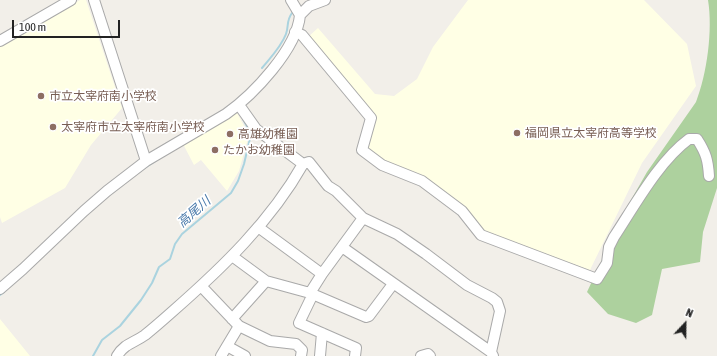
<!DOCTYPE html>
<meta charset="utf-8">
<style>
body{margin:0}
#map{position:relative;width:717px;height:356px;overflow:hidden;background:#f2efe9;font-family:"Asap Condensed",sans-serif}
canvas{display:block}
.north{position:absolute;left:665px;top:304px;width:40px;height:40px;-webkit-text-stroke:3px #fff;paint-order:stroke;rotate:22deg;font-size:11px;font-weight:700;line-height:16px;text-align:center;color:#222}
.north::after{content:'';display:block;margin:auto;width:14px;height:18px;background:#222;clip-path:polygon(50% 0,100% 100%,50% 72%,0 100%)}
.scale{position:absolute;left:12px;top:20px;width:108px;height:18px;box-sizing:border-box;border:2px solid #222;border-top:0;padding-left:5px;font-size:12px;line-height:14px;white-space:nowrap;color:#222;-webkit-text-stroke:3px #fff;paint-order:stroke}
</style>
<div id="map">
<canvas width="717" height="356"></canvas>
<div class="north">N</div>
<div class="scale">100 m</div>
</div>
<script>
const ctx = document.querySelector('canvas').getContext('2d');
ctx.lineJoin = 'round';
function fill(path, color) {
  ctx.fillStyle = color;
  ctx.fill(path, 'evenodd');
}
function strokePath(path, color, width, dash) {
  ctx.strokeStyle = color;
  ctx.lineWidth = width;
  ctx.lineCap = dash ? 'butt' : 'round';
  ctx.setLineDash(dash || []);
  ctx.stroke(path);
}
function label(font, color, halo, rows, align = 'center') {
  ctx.font = font + ' "Asap Condensed","Noto Sans JP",sans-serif';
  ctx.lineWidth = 3.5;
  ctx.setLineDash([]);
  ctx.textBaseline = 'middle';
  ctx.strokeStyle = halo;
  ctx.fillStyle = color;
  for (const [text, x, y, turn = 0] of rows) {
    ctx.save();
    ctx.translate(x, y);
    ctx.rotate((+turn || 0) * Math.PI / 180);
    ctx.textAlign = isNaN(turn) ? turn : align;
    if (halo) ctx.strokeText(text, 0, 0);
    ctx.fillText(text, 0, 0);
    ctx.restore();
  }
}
fill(new Path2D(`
 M80,0H86L122,108L91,145L65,188L2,223L0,217V46Z
 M468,0H644L687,44L696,86L642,163L590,270L484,231L470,212L423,177L387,165L366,149L375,117L308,37L318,28L375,94L394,96L417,79L433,47Z
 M237,113L249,135L239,171L227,191L201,160L194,165L183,144Z
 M0,319L30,356H0Z`), '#ffffe5');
fill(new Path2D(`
 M708,0H717V188L703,232L700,262L662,269L652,315L636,323L608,314L587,292L627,207L647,172L696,102C707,74 713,30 708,0Z`), '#add19e');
strokePath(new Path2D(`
 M262,68C271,57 281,47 286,34C289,26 286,21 292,13
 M143,169L157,160
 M0,295L4,292
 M93,356L102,340L120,326L141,300L152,283L159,267L170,259L175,244L182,234L231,193L238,181L244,164L251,134L243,119`), '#aad3df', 2);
const minor = new Path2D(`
 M94,0L146,161
 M300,15L309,6L325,0
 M295,32L302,35L371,118L362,150L382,165L422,181L462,211L481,235L597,279L607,263L609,247L614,237C635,205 659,161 689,139H697C706,153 708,160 709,176
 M0,41L71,0
 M303,164L309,162L328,186L336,191L363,218
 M258,227L322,274
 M342,247L491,352L493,356
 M232,256L266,281L310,293L366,317L369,316L393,284
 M201,286L239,326L270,341L296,344L302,350L301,356
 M0,289L23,269L84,211L107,191L146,161L226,114C253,95 297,49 300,15L291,0
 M310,293L322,274L363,218L397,234L426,254L467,285L492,298L497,302L500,311L491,352
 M313,294L299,323L356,348L355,356
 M232,319L266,281
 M227,346L245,356
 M117,356C125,343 134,343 145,335C155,327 164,319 173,311C222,268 271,221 303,164L256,129L239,105
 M221,356L239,326
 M320,356L322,333
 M421,356L428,354L430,356`);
strokePath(minor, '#a9a9a9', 12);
strokePath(minor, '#fff', 10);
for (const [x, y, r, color] of [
 [41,96,4,"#8d6e63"],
 [53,127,4,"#8d6e63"],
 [517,133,4,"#8d6e63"],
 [230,134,4,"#8d6e63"],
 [215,150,4,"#8d6e63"]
]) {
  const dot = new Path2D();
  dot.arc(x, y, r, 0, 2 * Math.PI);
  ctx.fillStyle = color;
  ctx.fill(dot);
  strokePath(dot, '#fff', 1.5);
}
label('12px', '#785e54', '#fff', [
 ["市立太宰府南小学校",49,96],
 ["太宰府市立太宰府南小学校",61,127],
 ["福岡県立太宰府高等学校",525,133],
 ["高雄幼稚園",238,134],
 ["たかお幼稚園",223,150]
], 'left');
label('italic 13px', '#4a7aab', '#fff', [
 ["高尾川",194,212,-41]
]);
</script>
